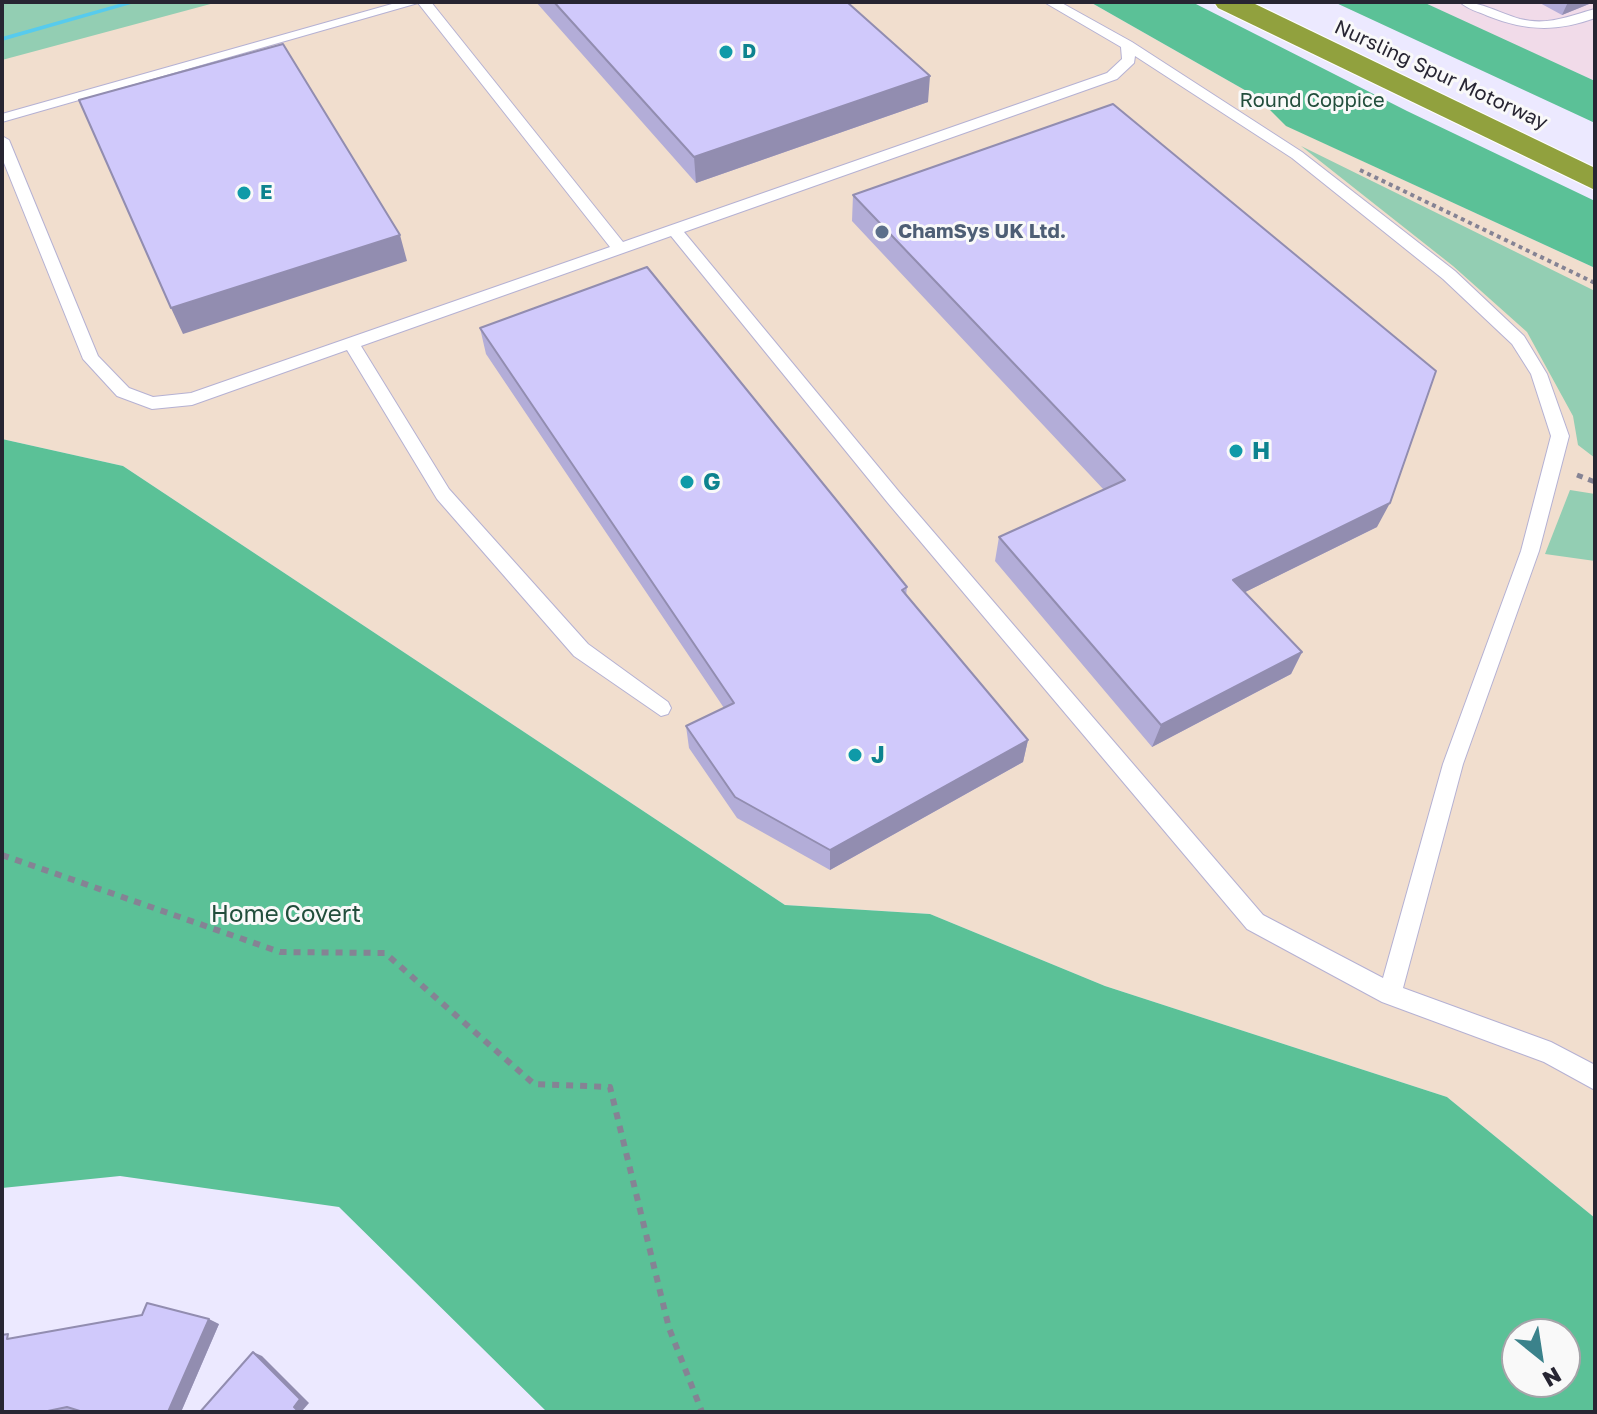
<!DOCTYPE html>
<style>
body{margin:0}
#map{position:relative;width:1597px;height:1414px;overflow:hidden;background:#ece9ff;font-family:"Golos Text",sans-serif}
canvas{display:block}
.frame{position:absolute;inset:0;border:4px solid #272532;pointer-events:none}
.north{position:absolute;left:1501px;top:1318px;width:80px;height:80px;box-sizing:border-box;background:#f9f9f9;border:2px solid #a5a4a9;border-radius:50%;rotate:150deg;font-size:22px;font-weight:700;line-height:32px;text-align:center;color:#272532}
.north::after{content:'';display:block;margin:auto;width:28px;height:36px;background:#3b828b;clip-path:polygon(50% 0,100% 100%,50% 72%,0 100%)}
</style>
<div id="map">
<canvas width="1597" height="1414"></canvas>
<div class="frame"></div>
<div class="north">N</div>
</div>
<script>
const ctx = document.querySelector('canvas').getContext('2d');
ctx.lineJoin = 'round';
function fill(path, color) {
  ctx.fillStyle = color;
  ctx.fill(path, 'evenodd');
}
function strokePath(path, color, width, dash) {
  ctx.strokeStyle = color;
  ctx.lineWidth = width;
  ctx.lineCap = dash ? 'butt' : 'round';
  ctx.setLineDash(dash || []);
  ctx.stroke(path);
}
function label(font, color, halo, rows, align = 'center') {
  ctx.font = font + ' "Golos Text",sans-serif';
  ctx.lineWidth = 6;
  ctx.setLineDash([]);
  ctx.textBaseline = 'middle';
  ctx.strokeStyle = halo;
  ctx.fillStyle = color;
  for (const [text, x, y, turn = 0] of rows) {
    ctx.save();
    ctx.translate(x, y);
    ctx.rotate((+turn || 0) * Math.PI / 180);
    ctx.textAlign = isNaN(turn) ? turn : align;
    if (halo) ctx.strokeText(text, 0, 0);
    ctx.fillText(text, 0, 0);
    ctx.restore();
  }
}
fill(new Path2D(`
 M2,2H1090L1257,97L1287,126L1595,268V1218L1447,1097L1105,986L930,914L785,905L123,466L2,439Z`), '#f1dece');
fill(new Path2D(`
 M1423,2H1595V81L1497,37Z`), '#f1dbe9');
fill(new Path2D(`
 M2,2H218L2,60Z
 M1301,146L1595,291V458L1578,445L1573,416L1527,332L1453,266Z
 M1570,490L1595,494V561L1545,554Z`), '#93ceb3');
fill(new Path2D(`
 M1090,2H1192L1407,111L1595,201V268L1286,126L1257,97Z
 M1334,2H1423L1595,81V123Z
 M2,439L123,466L785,905L930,914L1105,986L1447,1097L1595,1218V1412H547L339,1207L120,1176L2,1188ZM1517,1334H1565V1382H1517Z`), '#5bc197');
fill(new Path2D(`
 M126,2H138L2,41V37Z`), '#57cbed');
const service = new Path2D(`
 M399,2H431L623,242L1107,73L1122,59L1121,47L1044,2H1060L1132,42L1302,152L1455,271L1524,336L1547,374L1569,436L1539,551L1463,764L1403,988L1551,1042L1595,1065V1090L1544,1062L1382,1002L1247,929L888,503L671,236L361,346L449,489L588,644L668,702L671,708L668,714L661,716L574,656L437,499L347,350L192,405L152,409L117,396L83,359L2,158V136L9,140L98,356L129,388L153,397L191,393L610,247L418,3L2,122V114ZM1135,56L1292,158L1443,279L1512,344L1531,374L1551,436L1521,551L1443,764L1383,978L1263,915L900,493L684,232L1117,79L1134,63Z
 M1460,2C1482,2 1499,13 1520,19C1548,26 1569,16 1595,9V18C1557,32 1526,31 1488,16C1479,12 1467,9 1460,2Z`);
const motorway = new Path2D(`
 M1214,2H1251L1595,168V190L1218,8Z`);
strokePath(service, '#b5b1d3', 2);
strokePath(motorway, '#fff', 2);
strokePath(new Path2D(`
 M1360,170L1595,283`), '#858394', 4, [4, 4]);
strokePath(new Path2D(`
 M1577,475L1595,482`), '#858394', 5, [6, 6]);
strokePath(new Path2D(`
 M2,855L280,952L385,953L534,1084L610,1087L669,1328L702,1412`), '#858394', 6, [7, 7]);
fill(service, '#fff');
fill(motorway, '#91a13e');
fill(new Path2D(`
 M536,2H847L928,102L696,183Z
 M1538,2H1594L1562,15Z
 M853,195L1377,527L1245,592L1302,652L1291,674L1152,747L995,561L999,537L1104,490L852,221Z
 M480,328L907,587L906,596L1028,740L1023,762L830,870L737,818L689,748L686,726L724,708L486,354Z
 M219,1324L181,1412H2L18,1338Z`), '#b3add8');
fill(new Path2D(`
 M1568,2H1594L1562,15Z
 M930,76L928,102L696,183L694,157Z
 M400,235L407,261L183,334L171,308Z
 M1390,503L1377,527L1223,603L1233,580Z
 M1302,652L1291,674L1152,747L1161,725Z
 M1028,740L1023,762L830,870V850Z
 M209,1319L219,1324L181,1412H168Z
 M253,1352L262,1356L309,1403L302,1411L304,1412H299L294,1407Z`), '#928db0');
const building = new Path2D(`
 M554,2H847L930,76L694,157Z
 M283,44L400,235L171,308L79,100Z
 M1113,104L1436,371L1390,503L1233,580L1302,652L1161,725L999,537L1125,480L853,195Z
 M647,267L907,587L902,590L1028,740L830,850L735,797L686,726L734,703L480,328Z
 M147,1303L209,1319L168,1412H83L67,1407L43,1412H2V1335L8,1334L7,1339L142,1315Z
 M253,1352L300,1399L294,1407L299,1412H200Z`);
fill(building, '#d0c9fb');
strokePath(building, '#928db0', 2);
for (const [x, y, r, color] of [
 [726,52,8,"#0f9aa8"],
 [244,193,8,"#0f9aa8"],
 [882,232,8,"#5c6f8a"],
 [1236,451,8,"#0f9aa8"],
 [687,482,8,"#0f9aa8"],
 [855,755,8,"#0f9aa8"]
]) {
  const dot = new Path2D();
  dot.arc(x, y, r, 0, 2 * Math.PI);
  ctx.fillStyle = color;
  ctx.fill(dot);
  strokePath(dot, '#f9f9f9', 3);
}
label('bold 20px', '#0d838f', '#f9f9f9', [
 ["D",742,52],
 ["E",260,193]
], 'left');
label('20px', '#272532', '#f9f9f9', [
 ["Nursling Spur Motorway",1441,75,25]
]);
label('20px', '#224e3c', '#f9f9f9', [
 ["Round Coppice",1312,101]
]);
label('bold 20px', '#4e5e75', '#f9f9f9', [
 ["ChamSys UK Ltd.",898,232]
], 'left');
label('bold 24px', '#0d838f', '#f9f9f9', [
 ["H",1252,451],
 ["G",703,482],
 ["J",871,755]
], 'left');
label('24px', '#224e3c', '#f9f9f9', [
 ["Home Covert",286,914]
]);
</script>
